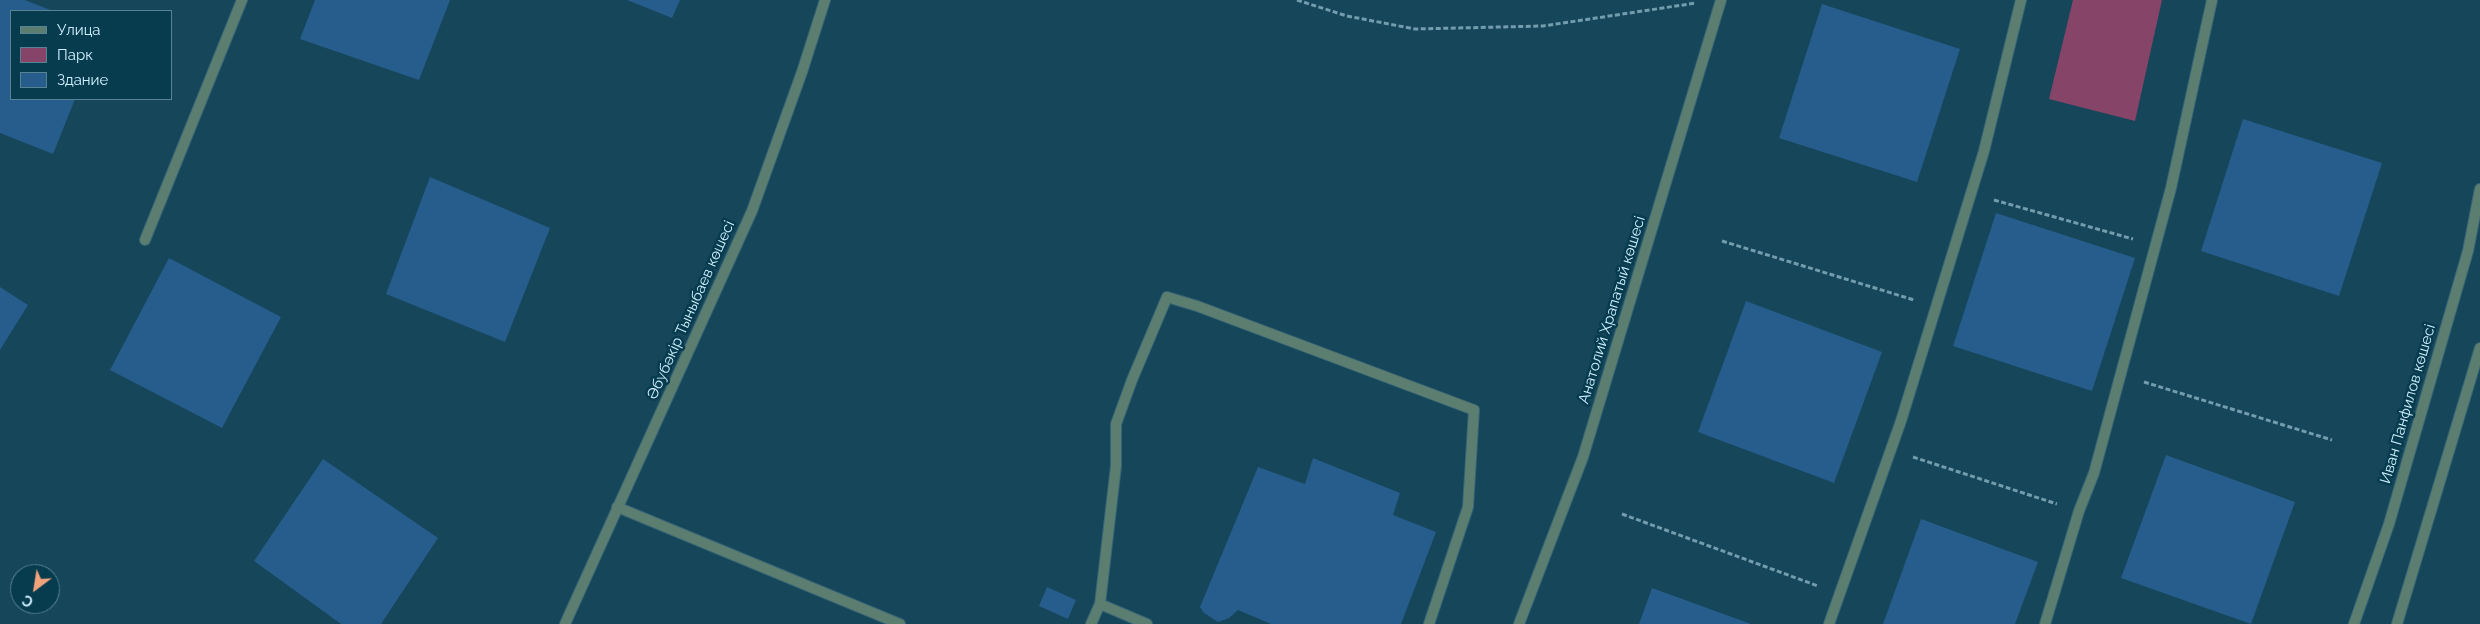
<!DOCTYPE html>
<meta charset="utf-8">
<style>
body{margin:0}
#map{position:relative;width:2480px;height:624px;overflow:hidden;background:#164659;font-family:Raleway,sans-serif}
canvas{display:block}
.legend{position:absolute;left:10px;top:10px;width:162px;height:90px;box-sizing:border-box;background:#073b4e;border:1px solid #578395;margin:0;padding:6px 9px;list-style:none;font-size:15px;color:#cff0ff}
.legend li{display:flex;align-items:center;gap:10px;height:25px}
.legend b{width:25px;border:1px solid #578395}
.north{position:absolute;left:10px;top:564px;width:50px;height:50px;box-sizing:border-box;background:#073b4e;border:1px solid #578395;border-radius:50%;rotate:211deg;font-size:14px;font-weight:700;line-height:20px;text-align:center;color:#cff0ff}
.north::after{content:'';display:block;margin:auto;width:18px;height:22px;background:#f0a27a;clip-path:polygon(50% 0,100% 100%,50% 72%,0 100%)}
</style>
<div id="map">
<canvas width="2480" height="624"></canvas>
<ul class="legend">
<li><b style="height:6px;background:#5c7e70"></b>Улица</li>
<li><b style="height:14px;background:#864568"></b>Парк</li>
<li><b style="height:14px;background:#265d8c"></b>Здание</li>
</ul>
<div class="north">С</div>
</div>
<script>
const ctx = document.querySelector('canvas').getContext('2d');
ctx.lineJoin = 'round';
function fill(path, color) {
  ctx.fillStyle = color;
  ctx.fill(path, 'evenodd');
}
function strokePath(path, color, width, dash) {
  ctx.strokeStyle = color;
  ctx.lineWidth = width;
  ctx.lineCap = dash ? 'butt' : 'round';
  ctx.setLineDash(dash || []);
  ctx.stroke(path);
}
function label(font, color, halo, rows, align = 'center') {
  ctx.font = font + ' Raleway,sans-serif';
  ctx.lineWidth = 5;
  ctx.setLineDash([]);
  ctx.textBaseline = 'middle';
  ctx.strokeStyle = halo;
  ctx.fillStyle = color;
  for (const [text, x, y, turn = 0] of rows) {
    ctx.save();
    ctx.translate(x, y);
    ctx.rotate((+turn || 0) * Math.PI / 180);
    ctx.textAlign = isNaN(turn) ? turn : align;
    if (halo) ctx.strokeText(text, 0, 0);
    ctx.fillText(text, 0, 0);
    ctx.restore();
  }
}
fill(new Path2D(`
 M2073,0H2162L2135,121L2049,99Z`), '#864568');
fill(new Path2D(`
 M0,0H25L53,11H11V99H75L53,154L0,133Z
 M315,0H450L419,80L300,39Z
 M627,0H680L672,18Z
 M1822,4L1960,49L1917,182L1779,138Z
 M2243,119L2382,163L2339,296L2201,251Z
 M430,177L550,228L505,342L386,294Z
 M1996,213L2135,258L2092,391L1953,346Z
 M169,258L281,317L222,428L110,370Z
 M0,287L28,305L0,350Z
 M1746,301L1882,352L1834,483L1698,432Z
 M2166,455L2295,502L2251,624L2121,578Z
 M1313,458L1400,493L1393,515L1436,532L1401,624H1271L1238,610L1229,618L1218,622L1204,613L1200,607L1258,467L1305,484Z
 M323,459L438,538L381,624H341L254,561Z
 M1921,519L2038,562L2015,624H1883Z
 M1047,587L1076,600L1068,619L1039,606Z
 M1652,588L1751,624H1639Z`), '#265d8c');
const service = new Path2D(`
 M145,240L242,0
 M1100,604L1147,624
 M1091,624L1100,604L1116,466V424L1132,380L1167,297L1197,306L1474,410L1468,507L1429,624
 M1829,624L1901,421L1984,151L2021,0
 M2045,624L2079,511L2094,473L2171,188L2212,0`);
const minor = new Path2D(`
 M617,507L900,624
 M565,624L752,211L802,72L825,0
 M1519,624L1583,457L1721,0`);
const tertiary = new Path2D(`
 M2354,624L2389,524L2468,251L2480,189
 M2397,624L2480,348`);
strokePath(service, '#376577', 12);
strokePath(minor, '#376577', 12);
strokePath(tertiary, '#376577', 12);
strokePath(new Path2D(`
 M1297,0L1347,16L1415,29L1543,26L1696,3
 M1994,200L2133,239
 M1722,241L1914,300
 M2144,382L2332,440
 M1913,457L2057,504
 M1622,514L1818,586`), '#739cad', 3, [5, 2.5]);
strokePath(service, '#5c7e70', 10);
strokePath(minor, '#5c7e70', 10);
strokePath(tertiary, '#5c7e70', 10);
label('15px', '#cff0ff', '#073b4e', [
 ["Әбубәкір Тыныбаев көшесі",691,310,-66],
 ["Анатолий Храпатый көшесі",1612,310,-73],
 ["Иван Панфилов көшесі",2408,404,-74]
]);
</script>
